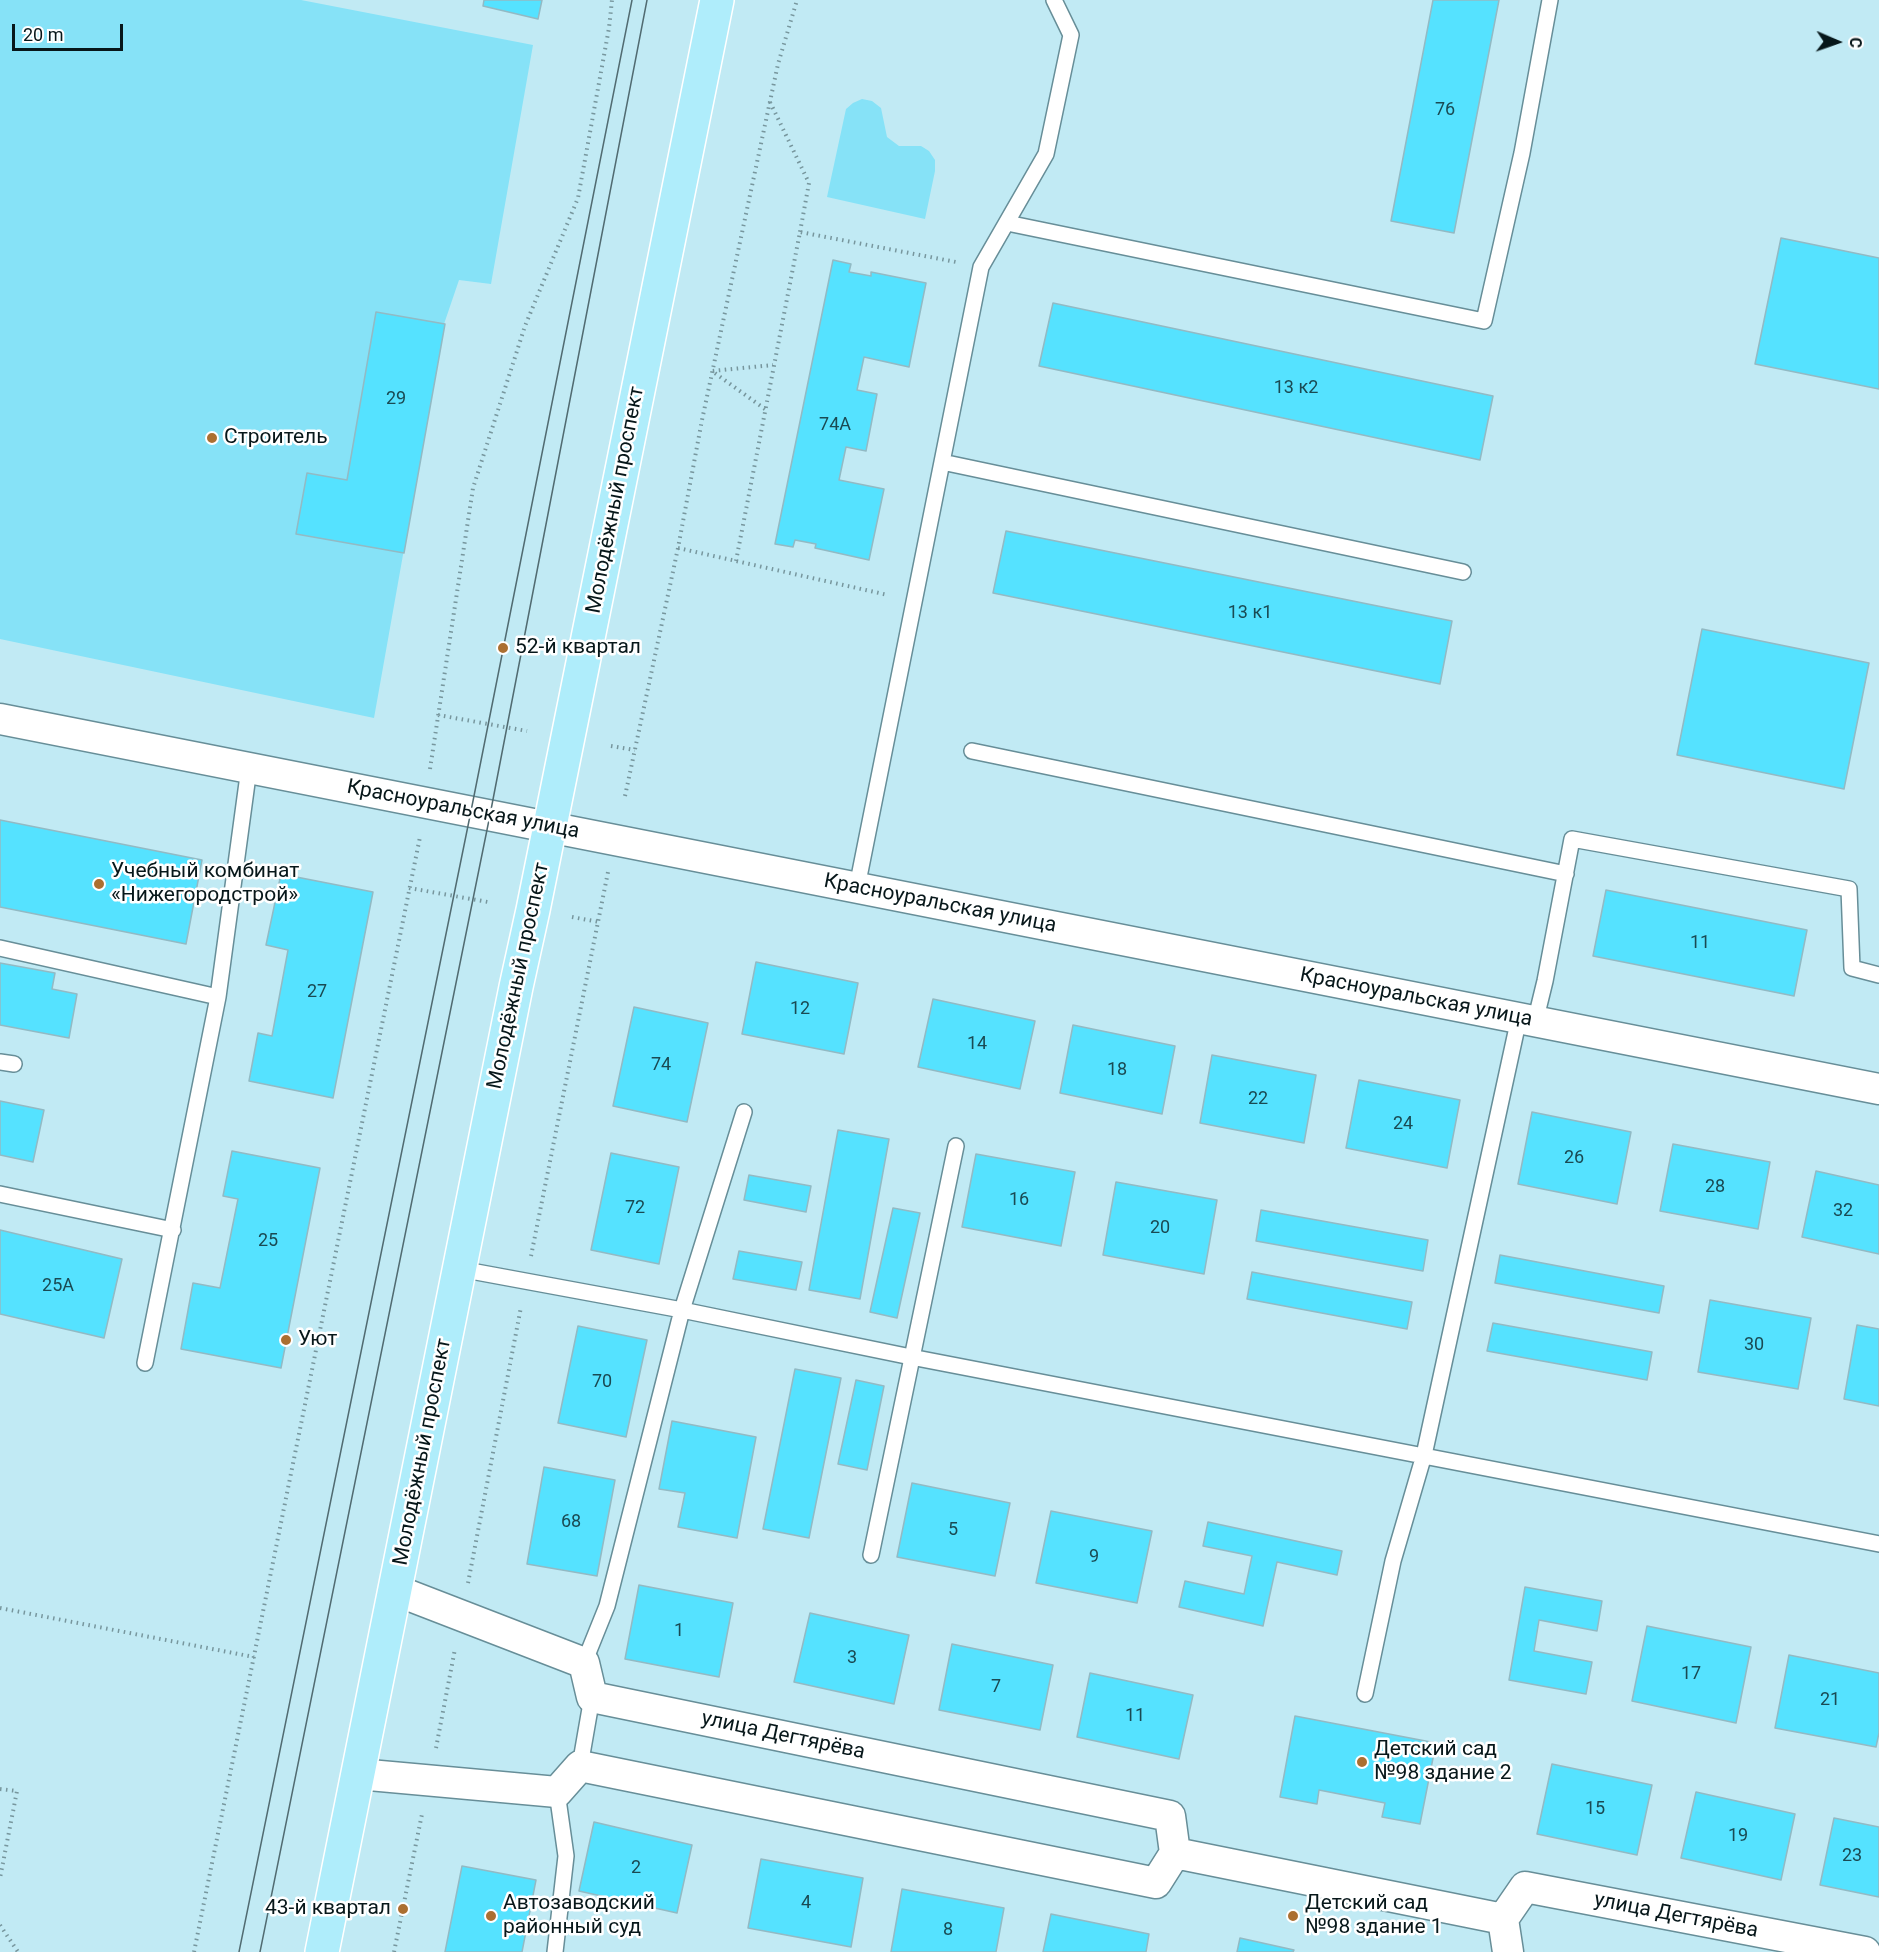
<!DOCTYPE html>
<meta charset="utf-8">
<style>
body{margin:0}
#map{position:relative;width:1879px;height:1952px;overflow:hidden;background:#c1eaf4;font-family:Roboto,sans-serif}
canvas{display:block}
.north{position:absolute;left:1807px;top:12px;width:60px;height:60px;-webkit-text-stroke:4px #fff;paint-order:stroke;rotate:92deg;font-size:16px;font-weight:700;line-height:24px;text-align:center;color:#07171a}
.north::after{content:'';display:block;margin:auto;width:21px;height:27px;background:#07171a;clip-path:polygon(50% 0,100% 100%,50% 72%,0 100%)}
.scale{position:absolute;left:12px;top:24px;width:111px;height:27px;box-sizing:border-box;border:3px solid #07171a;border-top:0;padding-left:8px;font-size:18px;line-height:21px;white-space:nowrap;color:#07171a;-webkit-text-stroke:4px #fff;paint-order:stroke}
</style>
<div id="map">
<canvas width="1879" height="1952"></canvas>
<div class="north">С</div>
<div class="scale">20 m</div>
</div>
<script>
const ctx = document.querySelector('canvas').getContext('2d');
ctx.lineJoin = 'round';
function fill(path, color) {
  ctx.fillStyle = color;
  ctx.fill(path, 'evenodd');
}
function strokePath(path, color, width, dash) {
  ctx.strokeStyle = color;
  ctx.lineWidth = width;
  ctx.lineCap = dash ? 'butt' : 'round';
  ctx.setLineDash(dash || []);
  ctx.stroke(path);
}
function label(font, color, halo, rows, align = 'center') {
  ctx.font = font + ' Roboto,sans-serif';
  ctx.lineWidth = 5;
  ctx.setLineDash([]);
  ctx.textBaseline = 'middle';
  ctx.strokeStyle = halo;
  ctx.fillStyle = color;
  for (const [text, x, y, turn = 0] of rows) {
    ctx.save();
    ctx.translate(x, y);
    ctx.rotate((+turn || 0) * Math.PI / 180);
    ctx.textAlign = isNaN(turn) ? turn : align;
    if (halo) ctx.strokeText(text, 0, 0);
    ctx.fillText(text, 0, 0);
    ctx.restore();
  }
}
fill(new Path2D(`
 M0,0H301L533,45L491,284L459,280L444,324L374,718L0,639Z
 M862,99L872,101L881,108L887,137L899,146H921L929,151L935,160V171L925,219L827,197L846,109L853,103Z`), '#86e2f7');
const building = new Path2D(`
 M484,0H542L538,19L483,6Z
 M1433,0H1499L1454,233L1391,221Z
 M1781,238L1879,258V389L1755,364Z
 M833,260L851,264L849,272L871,276V272L926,283L909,367L864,357L857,390L877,394L866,451L846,447L839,480L884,489L869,560L815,548L816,544L795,540L793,547L775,544Z
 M1053,303L1493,396L1480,460L1039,366Z
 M376,312L445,324L404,553L296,534L307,473L347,480Z
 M1006,531L1452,621L1440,684L993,593Z
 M1702,629L1869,663L1844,789L1677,755Z
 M0,820L202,860L186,944L0,907Z
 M281,874L373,892L333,1098L249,1081L258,1033L272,1036L288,950L266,945Z
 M1606,890L1807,930L1794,996L1593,956Z
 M756,962L858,983L844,1054L742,1034Z
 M0,963L55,973L52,989L77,994L69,1038L0,1025Z
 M933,999L1035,1021L1020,1089L918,1067Z
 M634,1007L708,1023L687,1122L613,1106Z
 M1073,1025L1175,1046L1162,1114L1060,1093Z
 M1212,1055L1316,1075L1304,1143L1200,1123Z
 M1359,1080L1460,1100L1447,1168L1346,1148Z
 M0,1101L44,1110L33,1162L0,1155Z
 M1532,1112L1631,1132L1617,1204L1518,1184Z
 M838,1130L889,1139L860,1299L809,1290Z
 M1673,1144L1770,1162L1758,1229L1660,1211Z
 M232,1151L320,1168L281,1368L181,1349L193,1283L220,1288L238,1199L223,1196Z
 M611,1153L679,1167L659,1264L591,1250Z
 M976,1154L1075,1172L1061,1246L962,1227Z
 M1816,1171L1879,1185V1254L1802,1237Z
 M749,1175L811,1186L806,1212L744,1200Z
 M1116,1182L1217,1200L1204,1274L1103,1255Z
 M893,1208L920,1213L897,1318L870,1312Z
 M1261,1210L1428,1240L1423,1271L1256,1241Z
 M0,1230L122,1259L104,1338L0,1314Z
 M739,1251L802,1262L796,1290L733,1279Z
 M1500,1255L1664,1286L1659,1313L1495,1283Z
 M1252,1272L1412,1302L1407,1329L1247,1299Z
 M1710,1300L1811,1318L1798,1389L1698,1372Z
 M1493,1323L1652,1352L1647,1380L1487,1351Z
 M1857,1325L1879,1329V1406L1844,1399Z
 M578,1326L647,1340L626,1437L558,1423Z
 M795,1369L841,1378L809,1538L763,1529Z
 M856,1380L884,1386L867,1470L838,1464Z
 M672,1421L756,1437L737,1538L678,1527L685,1493L659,1489Z
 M544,1467L615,1480L597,1576L527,1564Z
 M912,1483L1010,1503L995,1576L897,1557Z
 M1051,1511L1152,1531L1137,1603L1036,1583Z
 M1208,1522L1342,1551L1337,1575L1277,1562L1263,1626L1179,1607L1185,1581L1244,1594L1252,1556L1203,1546Z
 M639,1585L733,1603L719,1677L625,1659Z
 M1525,1587L1602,1601L1597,1631L1539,1620L1534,1651L1592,1662L1586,1694L1509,1680Z
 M810,1613L909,1635L894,1704L794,1682Z
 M1647,1626L1751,1647L1736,1723L1632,1701Z
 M952,1644L1053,1665L1040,1730L939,1710Z
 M1789,1655L1879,1673V1733L1876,1747L1775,1728Z
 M1090,1673L1193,1695L1179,1759L1077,1737Z
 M1295,1716L1436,1743L1420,1824L1382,1817L1385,1803L1319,1790L1317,1804L1280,1797Z
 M1552,1764L1652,1785L1637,1855L1537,1834Z
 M1696,1792L1795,1814L1781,1880L1681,1858Z
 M1834,1818L1879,1827V1897L1820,1885Z
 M594,1822L692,1845L677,1913L579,1891Z
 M761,1859L863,1878L851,1947L748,1928Z
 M462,1866L536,1880L522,1952H445Z
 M902,1889L1004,1908L996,1952H891Z
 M1051,1914L1149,1934L1146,1952H1043Z
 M1240,1938L1294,1950L1293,1952H1237Z`);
fill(building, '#55e2ff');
strokePath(building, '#92bac4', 1.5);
const service = new Path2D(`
 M1007,223L1484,321L1522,153L1550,0
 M942,462L1463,572
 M972,751L1566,874
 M857,887L981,267L1046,154L1071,35L1054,0
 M0,948L218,997
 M1535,1022L1545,981L1572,839L1849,889L1852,968L1879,975
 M0,1062L14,1064
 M0,1194L173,1230
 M460,1269L682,1310L911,1357L1879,1544
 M145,1363L218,997L249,768
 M871,1555L956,1146
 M584,1663L607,1606L682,1310L744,1112
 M1365,1694L1393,1561L1424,1455L1519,1018
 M580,1766L592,1697
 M555,1952L566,1856L557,1792`);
const minor = new Path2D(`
 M0,719L1879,1089
 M395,1590L584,1663L592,1697L1170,1816L1175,1853
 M358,1774L557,1792L580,1766L1156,1883L1175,1853L1503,1919
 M1508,1952L1503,1919L1525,1887L1865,1952`);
const primary = new Path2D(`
 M322,1952L516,987L533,910L717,0`);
strokePath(service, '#678e98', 18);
strokePath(minor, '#678e98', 33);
strokePath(primary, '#fff', 36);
strokePath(new Path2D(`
 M770,102L809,183L800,232
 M765,409L712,371L773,365
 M678,548L888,595
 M736,561L800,232L956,262
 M438,715L527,731
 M611,746L635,750
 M430,769L473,488L525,326L578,198L609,28L612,0
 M625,796L678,548L702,420L778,64L797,0
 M409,888L488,902
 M572,917L599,922
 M531,1256L608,872
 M468,1583L521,1307
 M0,1608L254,1657
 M436,1748L455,1649
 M0,1789L17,1791L0,1878
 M0,1925L18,1952
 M194,1952L420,837
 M394,1952L422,1814`), '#77969d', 4, [1.5, 4.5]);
strokePath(service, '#fff', 15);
strokePath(minor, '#fff', 30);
strokePath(primary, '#afedfb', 33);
strokePath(new Path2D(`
 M239,1952L471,811L632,0
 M260,1952L490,815L647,0`), '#516b71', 1.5);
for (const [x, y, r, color] of [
 [212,438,6,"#ab6f31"],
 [503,648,6,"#ab6f31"],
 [99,884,6,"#ab6f31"],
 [286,1340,6,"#ab6f31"],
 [1362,1762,6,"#ab6f31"],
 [403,1909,6,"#ab6f31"],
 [491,1916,6,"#ab6f31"],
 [1293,1916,6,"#ab6f31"]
]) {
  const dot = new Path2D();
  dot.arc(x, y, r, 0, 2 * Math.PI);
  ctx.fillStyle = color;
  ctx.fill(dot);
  strokePath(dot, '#fff', 2);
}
label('18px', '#1a4a53', null, [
 ["76",1445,110],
 ["13 к2",1296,388],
 ["29",396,399],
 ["74А",835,425],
 ["13 к1",1250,613],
 ["11",1700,943],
 ["27",317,992],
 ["12",800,1009],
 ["14",977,1044],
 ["74",661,1065],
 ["18",1117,1070],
 ["22",1258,1099],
 ["24",1403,1124],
 ["26",1574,1158],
 ["28",1715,1187],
 ["16",1019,1200],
 ["72",635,1208],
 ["32",1843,1211],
 ["20",1160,1228],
 ["25",268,1241],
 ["25А",58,1286],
 ["30",1754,1345],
 ["70",602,1382],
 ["68",571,1522],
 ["5",953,1530],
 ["9",1094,1557],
 ["1",679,1631],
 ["3",852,1658],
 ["17",1691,1674],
 ["7",996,1687],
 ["21",1830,1700],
 ["11",1135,1716],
 ["15",1595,1809],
 ["19",1738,1836],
 ["23",1852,1856],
 ["2",636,1868],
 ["4",806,1903],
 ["8",948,1930]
]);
label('21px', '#07171a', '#fff', [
 ["Строитель",224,438],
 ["52-й квартал",515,648],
 ["Учебный комбинат",111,872],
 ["«Нижегородстрой»",111,896],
 ["Уют",298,1340],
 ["Детский сад",1374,1750],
 ["№98 здание 2",1374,1774],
 ["Автозаводский",503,1904],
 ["районный суд",503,1928],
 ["Детский сад",1305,1904],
 ["№98 здание 1",1305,1928],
 ["43-й квартал",391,1909,"right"]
], 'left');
label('21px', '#07171a', '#fff', [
 ["Молодёжный проспект",616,500,-79],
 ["Красноуральская улица",463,810,11],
 ["Красноуральская улица",940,904,11],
 ["Молодёжный проспект",519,976,-78],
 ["Красноуральская улица",1416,998,11],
 ["Молодёжный проспект",423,1452,-79],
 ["улица Дегтярёва",783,1736,12],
 ["улица Дегтярёва",1676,1916,11]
]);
</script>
